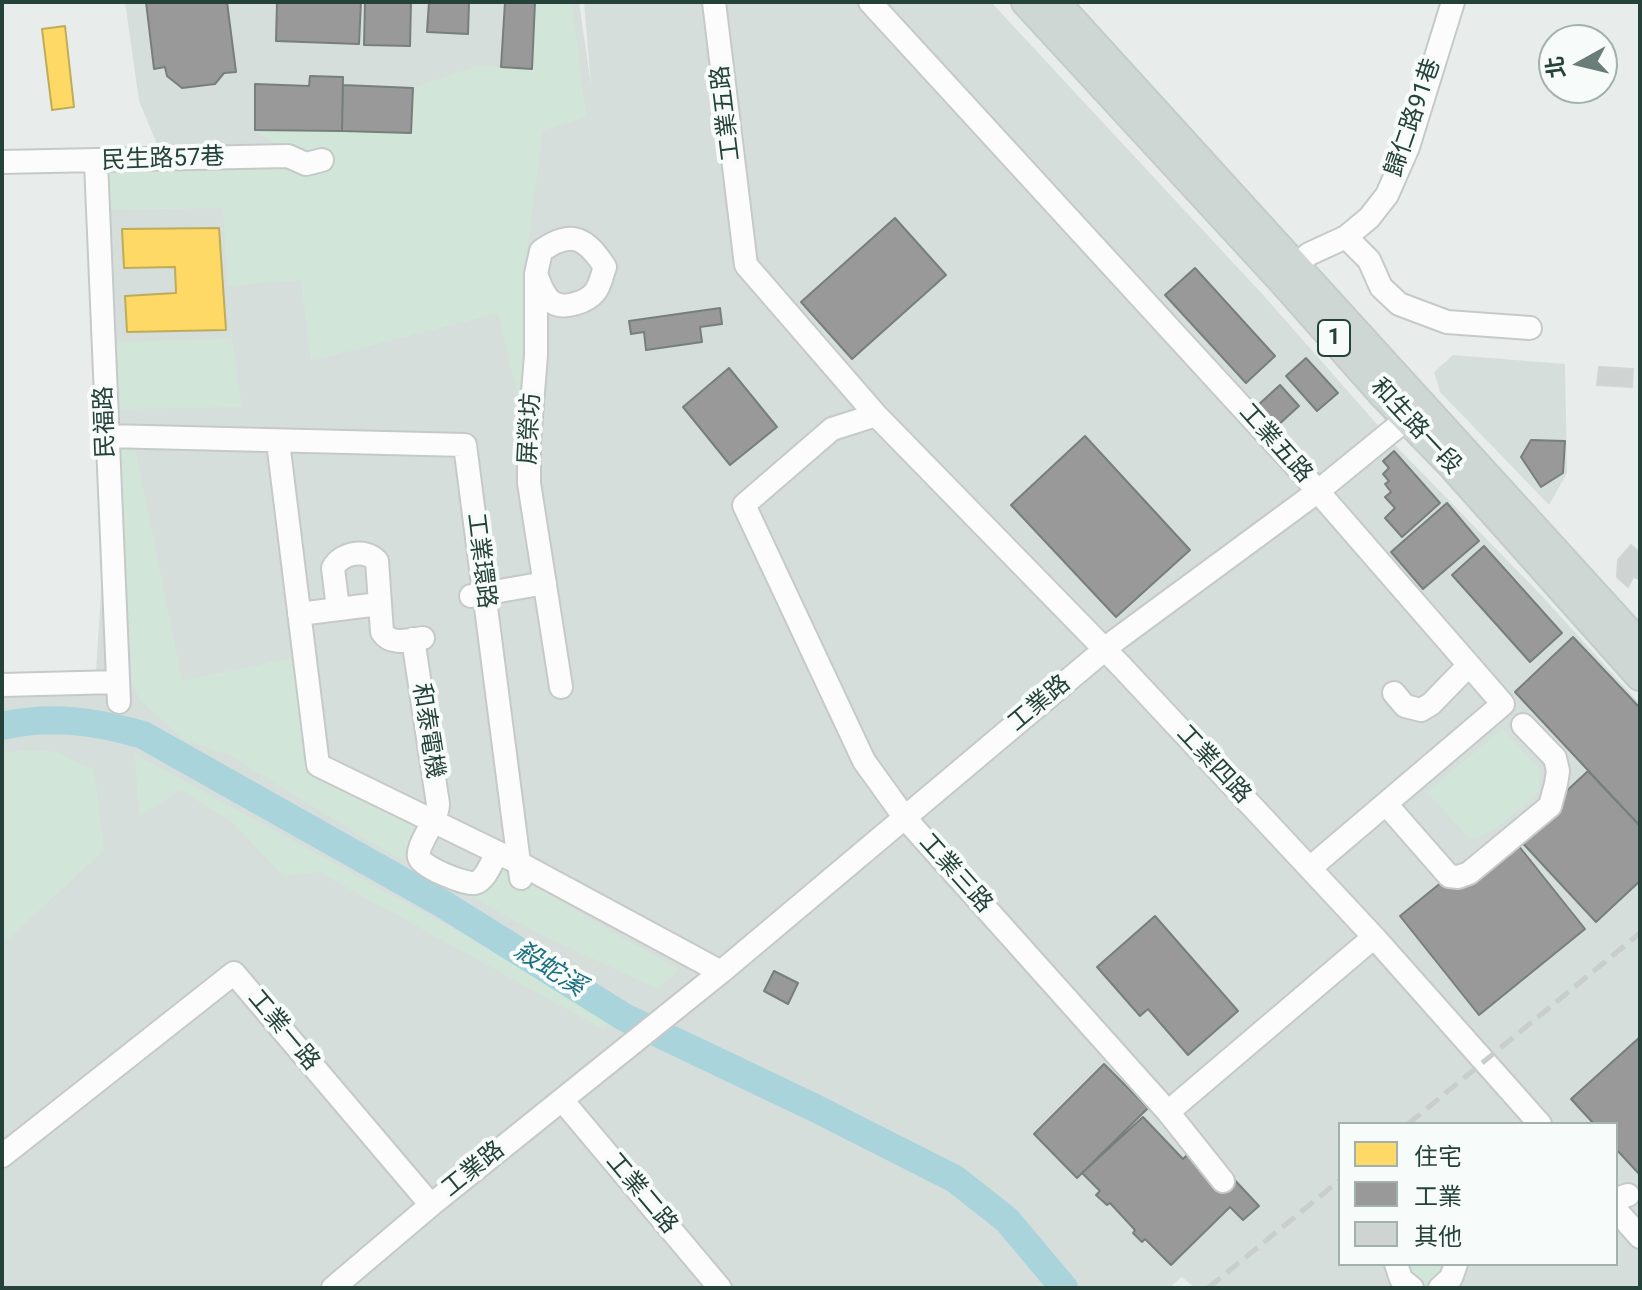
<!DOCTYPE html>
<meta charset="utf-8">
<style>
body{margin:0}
#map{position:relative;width:1642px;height:1290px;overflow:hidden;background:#e8edeb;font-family:Roboto,"Noto Sans TC",sans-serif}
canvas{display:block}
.frame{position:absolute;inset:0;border:4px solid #24423a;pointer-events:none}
.legend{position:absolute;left:1338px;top:1122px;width:280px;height:144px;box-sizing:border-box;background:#f7fbf9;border:2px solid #a3b1ad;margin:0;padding:10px 14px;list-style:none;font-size:24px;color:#24423a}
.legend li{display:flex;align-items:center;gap:16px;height:40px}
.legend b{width:40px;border:2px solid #a3b1ad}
.north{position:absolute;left:1538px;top:24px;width:80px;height:80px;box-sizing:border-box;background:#f7fbf9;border:2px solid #a3b1ad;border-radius:50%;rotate:262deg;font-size:22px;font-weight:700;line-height:32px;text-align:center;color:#24423a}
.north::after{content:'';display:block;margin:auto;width:28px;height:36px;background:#697e78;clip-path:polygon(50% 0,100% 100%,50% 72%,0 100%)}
</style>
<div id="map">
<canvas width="1642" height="1290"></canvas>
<div class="frame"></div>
<ul class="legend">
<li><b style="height:22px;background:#ffd966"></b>住宅</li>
<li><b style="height:22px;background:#999"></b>工業</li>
<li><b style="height:22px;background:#cfd4d2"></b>其他</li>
</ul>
<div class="north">北</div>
</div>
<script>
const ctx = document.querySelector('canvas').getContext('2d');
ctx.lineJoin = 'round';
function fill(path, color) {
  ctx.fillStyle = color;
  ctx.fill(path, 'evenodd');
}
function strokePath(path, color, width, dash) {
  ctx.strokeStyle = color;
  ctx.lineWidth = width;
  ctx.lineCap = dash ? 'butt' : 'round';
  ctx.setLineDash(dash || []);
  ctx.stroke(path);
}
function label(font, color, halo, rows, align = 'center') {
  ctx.font = font + ' Roboto,"Noto Sans TC",sans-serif';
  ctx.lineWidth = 8;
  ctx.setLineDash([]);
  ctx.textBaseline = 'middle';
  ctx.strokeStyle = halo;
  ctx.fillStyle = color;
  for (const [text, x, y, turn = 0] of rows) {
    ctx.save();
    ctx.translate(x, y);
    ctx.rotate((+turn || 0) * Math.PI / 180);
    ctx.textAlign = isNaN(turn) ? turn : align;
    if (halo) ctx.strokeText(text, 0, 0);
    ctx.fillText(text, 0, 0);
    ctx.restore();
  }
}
fill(new Path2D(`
 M125,2H579L591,85L584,2H991L1265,297L1397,447L1542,596L1640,704V1288H1195L1182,1277L1169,1288H2V685L96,670L111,441L100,169L163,159L139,101ZM1340,1124H1616V1264H1340Z
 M1453,355L1565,364L1567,473L1549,505L1440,392L1434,372Z`), '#d6dedb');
fill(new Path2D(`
 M535,2H572L586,117L543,130L524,271L536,274L529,442L498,313L311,361L301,280L228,286L232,340L242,407L106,409L103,342L231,339L223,208L97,210L96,162L280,146L256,132L257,128L411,133L413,88L477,66L532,69Z
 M135,448L182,681L293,658L307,758L429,831L420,849L459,881L492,862L679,970L657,989L539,933L384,850L231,756L183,739L140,700L132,684L120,449Z
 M1502,729L1540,770L1538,793C1521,806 1490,840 1469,838L1427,792Z
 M31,750L58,752L70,760L94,769L104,850L2,945V753Z
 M135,754L616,1018L603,1029L319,872L283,876L232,822L181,790L139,816Z
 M1396,1264H1456L1439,1288H1412Z`), '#d1e6d8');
const homes = new Path2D(`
 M65,26L74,107L52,110L42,29Z
 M219,228L226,330L127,332L125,296L176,293L175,267L124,268L122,229Z`);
fill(homes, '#ffd966');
strokePath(homes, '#bdac59', 2);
const industry = new Path2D(`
 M146,2H227L236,72L224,73L215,84L182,88L167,76L165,67L154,69Z
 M277,2H361L359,44L276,41Z
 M365,2H411L410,46L364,45Z
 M429,2H469L468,34L427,32Z
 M505,2H535L532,69L501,67Z
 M310,76L343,77L342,131L255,130V84L309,86Z
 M343,85L413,88L411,133L342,131Z
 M895,218L946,275L852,359L801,302Z
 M1195,268L1275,356L1246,383L1165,295Z
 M720,308L722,324L700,327L702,342L646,350L644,332L631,334L629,321Z
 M1306,358L1338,393L1317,411L1286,376Z
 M729,368L777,427L730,465L683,407Z
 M1280,385L1299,406L1276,427L1257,406Z
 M1085,436L1190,550L1116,617L1011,505Z
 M1531,440L1565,441L1563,473L1541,487L1521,457Z
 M1394,451L1440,503L1402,537L1385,518L1395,508L1385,497L1391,492L1385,484L1389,481L1383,474L1389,468L1383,461Z
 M1447,503L1479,541L1423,589L1391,552Z
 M1484,546L1562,633L1530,662L1452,575Z
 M1573,637L1640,708V826L1515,692Z
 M1588,771L1640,826V881L1596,922L1517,837Z
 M1506,830L1585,929L1479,1015L1400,916Z
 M1155,916L1238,1011L1188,1055L1148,1009L1140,1016L1097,967Z
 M774,971L798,983L788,1004L764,991Z
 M1640,1037V1175L1616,1149V1124H1594L1571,1099Z
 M1104,1064L1148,1108L1077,1178L1034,1134Z
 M1143,1117L1183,1159L1200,1143L1259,1206L1243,1220L1230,1207L1171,1265L1145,1239L1142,1242L1133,1233L1135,1230L1110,1203L1107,1205L1096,1195L1100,1191L1082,1173Z`);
fill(industry, '#999');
strokePath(industry, '#767f7c', 2);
strokePath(new Path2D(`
 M2,726C53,715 94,721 143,735L443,904L624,1017L815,1108L955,1179L1007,1220L1064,1288`), '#a9d4db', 28);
const building = new Path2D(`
 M1599,367L1633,369L1632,387L1597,385Z
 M1631,545L1640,553V579L1633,577L1628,587L1617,577L1618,560Z`);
fill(building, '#cfd4d2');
strokePath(building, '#d1d6d4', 2);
const minor = new Path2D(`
 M714,2L746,265L876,415L1122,667L1374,937L1540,1124
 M870,2L1294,464L1503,704L1310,868
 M2,162L288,156L306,164L322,160
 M96,162L119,702
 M1346,237L1369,260L1381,287L1399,304L1447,322L1530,328
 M536,274C540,284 543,296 552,302C564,310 587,302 595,292C600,286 602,275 605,267C586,238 572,229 541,251L536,274V355L529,442V483L561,687
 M1283,277L1309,254L1346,237L1369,218L1387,195L1408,147L1453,2
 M876,415L832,429L744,505L864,761L905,818L1168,1112L1374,937
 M107,436L465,445L521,878
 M278,442L318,765L519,863L721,972
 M471,596L545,583
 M338,609L333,568C341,553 365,548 377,561L382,632C391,646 409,640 423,638
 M299,614L379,604
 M413,639L438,804C438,820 416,845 419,857C421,867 466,885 475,883C486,880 492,861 497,853
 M2,685L118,682
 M1394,693L1405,706L1421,710L1431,704L1469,665
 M1386,804L1449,876L1458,877L1469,873L1550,806L1556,784L1558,771L1555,758L1523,725
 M562,1100L720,1288
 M1168,1112L1223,1181
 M2,1156L234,973L431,1205
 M1616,1199L1628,1195
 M1616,1210L1640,1237
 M1396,1264L1401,1279L1412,1288
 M333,1288L431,1205L721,972L1116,640L1317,492L1420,408
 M1440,1288L1451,1278L1456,1264`);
const major = new Path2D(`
 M1026,2L1281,279L1382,393L1452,465L1640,676
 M1055,2L1640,645`);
strokePath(minor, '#c5cac8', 26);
strokePath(major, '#c3ccc9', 32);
strokePath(minor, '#fcfcfc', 22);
strokePath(major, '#cfd7d5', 28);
strokePath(new Path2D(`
 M1408,1124L1640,933
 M1208,1288L1340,1180`), '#c9cdcc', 5, [16, 8]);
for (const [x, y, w] of [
 [1334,338,32]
]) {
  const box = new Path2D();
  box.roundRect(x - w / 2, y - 18, w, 36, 6);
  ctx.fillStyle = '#f7fbf9';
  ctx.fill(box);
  strokePath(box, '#24423a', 2);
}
label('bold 22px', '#24423a', null, [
 ["1",1334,338]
]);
label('24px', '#24423a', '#f7fbf9', [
 ["工業五路",727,113,-97],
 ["歸仁路91巷",1414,118,-71],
 ["民生路57巷",163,160,-2],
 ["民福路",106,422,-92],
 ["和生路一段",1415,427,47],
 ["屏榮坊",531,429,-87],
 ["工業五路",1275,444,48],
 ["工業環路",480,561,83],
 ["工業路",1040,704,-40],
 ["和泰電機",427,731,81],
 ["工業四路",1213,765,47],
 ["工業三路",955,874,48],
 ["工業一路",283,1031,50],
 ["工業路",474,1170,-39],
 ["工業二路",641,1194,50]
]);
label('italic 26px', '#1c6f80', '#f7fbf9', [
 ["殺蛇溪",549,970,32]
]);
</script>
